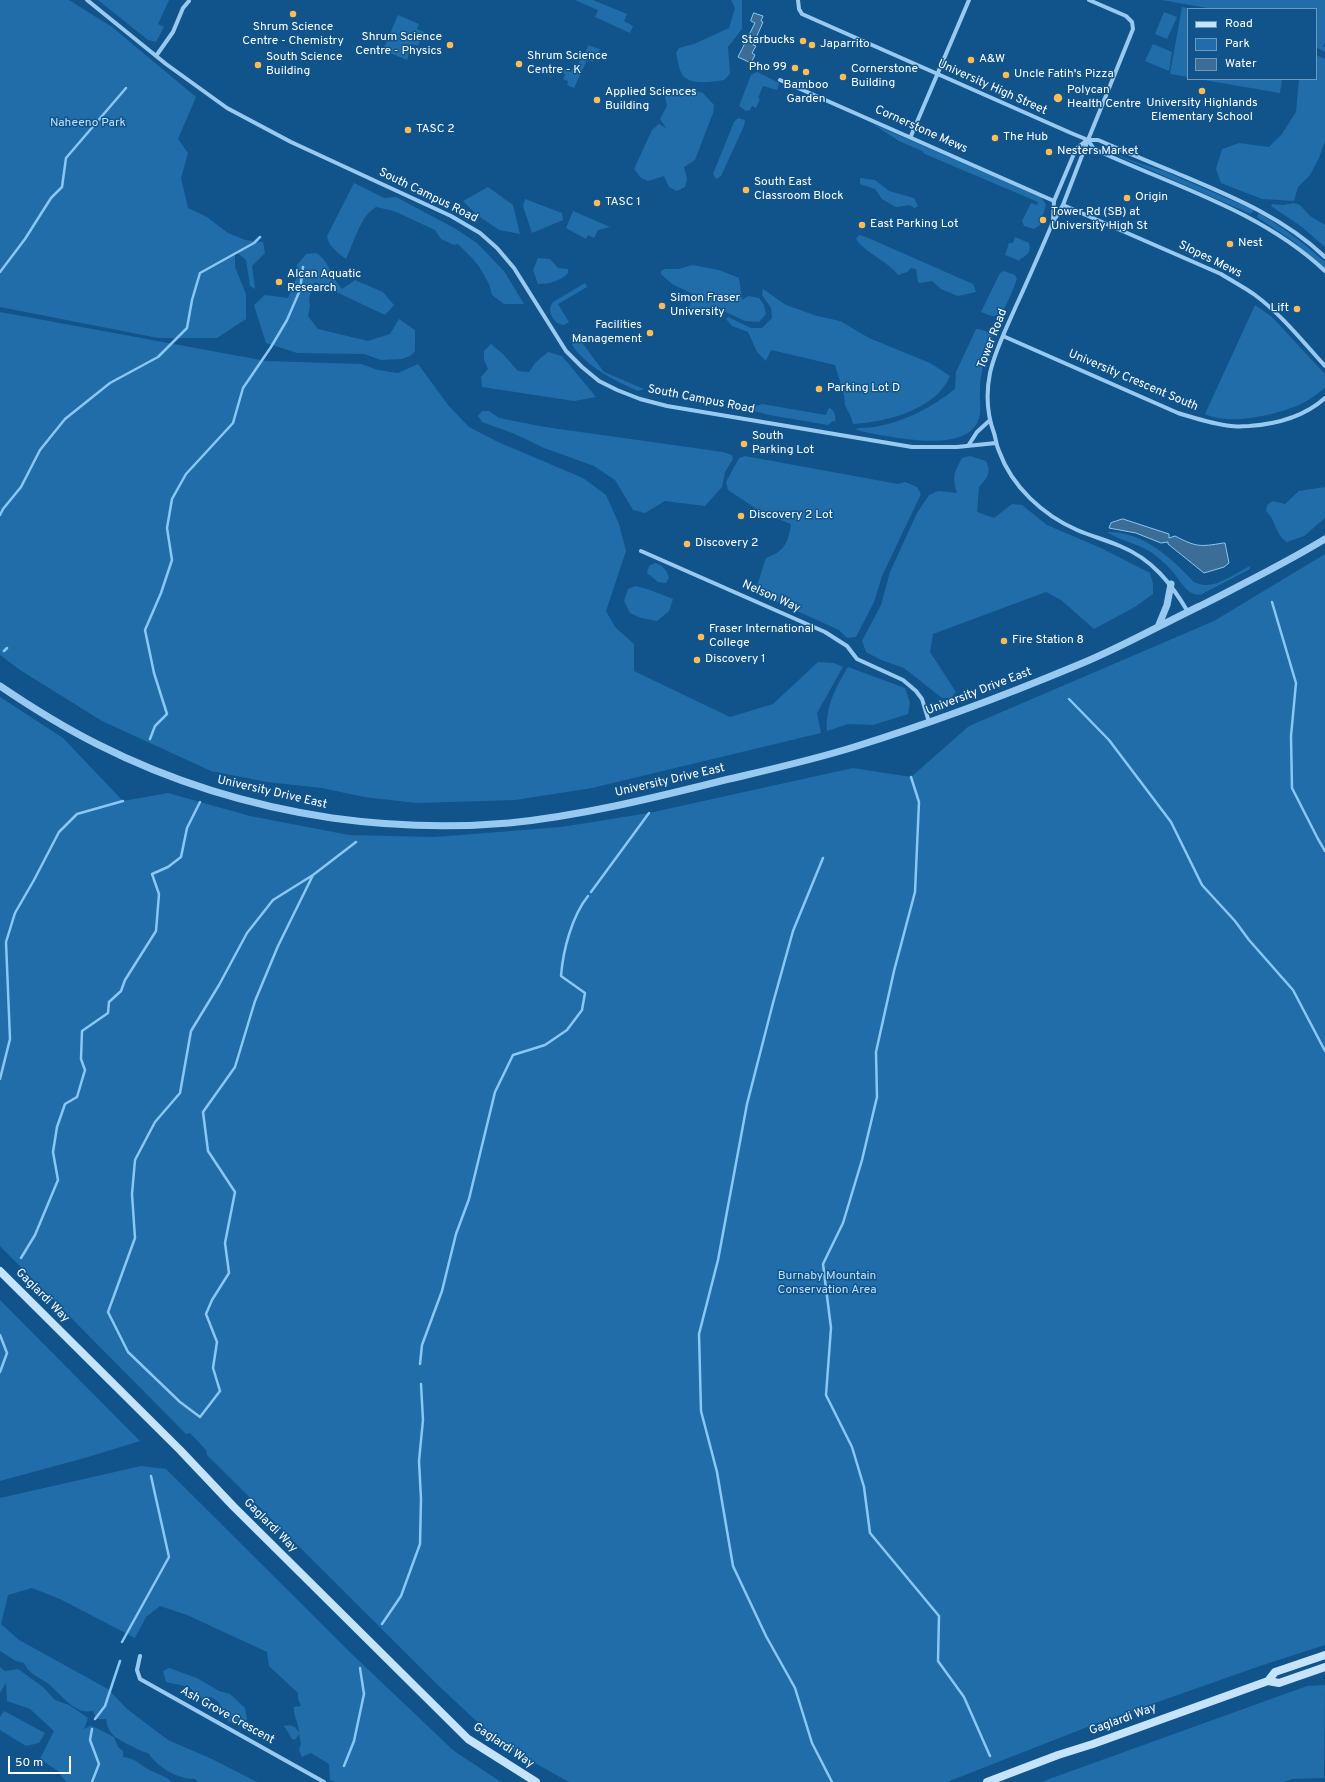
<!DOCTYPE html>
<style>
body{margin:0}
#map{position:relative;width:1325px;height:1782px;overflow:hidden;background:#11548b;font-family:Overpass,sans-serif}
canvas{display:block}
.legend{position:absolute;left:1187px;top:8px;width:130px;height:72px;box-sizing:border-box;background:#11548b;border:1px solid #7098b9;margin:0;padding:5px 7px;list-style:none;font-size:12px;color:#fff}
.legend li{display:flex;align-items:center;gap:8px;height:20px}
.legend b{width:20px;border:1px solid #7098b9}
.scale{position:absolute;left:8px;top:1756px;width:63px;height:18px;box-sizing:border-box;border:2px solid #fff;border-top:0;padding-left:5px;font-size:12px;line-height:14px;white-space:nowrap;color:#fff;-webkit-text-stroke:3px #11548b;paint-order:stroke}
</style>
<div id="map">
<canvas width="1325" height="1782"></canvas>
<ul class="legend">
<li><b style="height:5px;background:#c6e3fc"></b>Road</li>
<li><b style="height:11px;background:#206da9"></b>Park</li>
<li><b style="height:11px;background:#3b6d96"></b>Water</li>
</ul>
<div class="scale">50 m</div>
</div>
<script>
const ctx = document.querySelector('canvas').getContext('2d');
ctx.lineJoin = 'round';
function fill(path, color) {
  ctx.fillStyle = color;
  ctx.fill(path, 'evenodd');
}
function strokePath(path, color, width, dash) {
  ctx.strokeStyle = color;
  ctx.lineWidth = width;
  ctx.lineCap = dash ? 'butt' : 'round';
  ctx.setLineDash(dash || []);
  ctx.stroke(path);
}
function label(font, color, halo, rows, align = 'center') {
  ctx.font = font + ' Overpass,sans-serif';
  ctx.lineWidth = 3;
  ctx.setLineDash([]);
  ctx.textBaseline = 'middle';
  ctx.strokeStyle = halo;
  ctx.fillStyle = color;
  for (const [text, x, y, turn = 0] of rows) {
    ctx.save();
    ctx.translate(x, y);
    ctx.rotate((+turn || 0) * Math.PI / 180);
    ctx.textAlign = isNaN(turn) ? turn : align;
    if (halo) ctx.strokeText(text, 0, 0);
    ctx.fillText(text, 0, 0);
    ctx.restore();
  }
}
fill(new Path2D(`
 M0,0H69L112,27L196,97L178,139L188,153L181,178L188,208L207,217L228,233L245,240L263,242L265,253L252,266L255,289L250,286L246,260L235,251V267L246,294V319L217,338H158L0,307Z
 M98,0H169L158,24L164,27L156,42L148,40Z
 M575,0H593L627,14L624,21L633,26L630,33L595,17L598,10Z
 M731,0H742V29L728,47L730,74L724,80C713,82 694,85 684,77C679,72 678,60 676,53L679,48L694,44L729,28L735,8Z
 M1162,0H1325V42L1323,46L1325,47V52L1316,47V9H1213Z
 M1182,7L1192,9H1188V77L1170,74Z
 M1164,12L1177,17L1167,39L1155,34Z
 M398,15L419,24L417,29L424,32L418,46L412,44L407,60L383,50Z
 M1153,44L1172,52L1169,71L1145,61Z
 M587,45L600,49L593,62L587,60L574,88L567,85L568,81L563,79L565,75L563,72L565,69L571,72L575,64L578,65L581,57L578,55L580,52L585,54L588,46Z
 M1316,55L1325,59V141L1319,158L1310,175L1298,187L1294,201L1262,199L1221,183L1216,169L1222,149L1239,143L1269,147L1282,134L1296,112L1299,79H1316Z
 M757,72L779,83L777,90L763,86L758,98L760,99L756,108L752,106L750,110L746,111L739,106L751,75Z
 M1198,79H1282L1280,93Z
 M685,88L703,93L714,105L713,113L695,160L684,167L687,178L685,187L677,191L669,187L664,176L648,181L641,178L634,169L652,130L659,124L666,128L660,119L667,106L665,96L672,89Z
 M738,118L745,120L744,126L721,176L716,179L713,174L734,122Z
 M873,124L1041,197L1046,205L1040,225L1034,229L1024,226L1022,221L1031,203L1037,205L1038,202L925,154L922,151L899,141Z
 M1100,148L1136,162L1164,171L1254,210L1251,214Z
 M860,178L875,180L889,191L914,198L918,206L915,208L909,205L896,207L882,199L875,189L860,184Z
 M354,183L384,198L396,197L456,229L477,243L504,271L524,304H504L492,295L489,284L480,268L472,258L458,244L454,245L441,239L435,230L394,211L376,207C360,216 354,243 346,259C338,253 328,246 327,236Z
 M488,187L513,205L520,234L499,230L477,215L463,201Z
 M525,199L562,213L563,220L532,233L523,206Z
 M1294,203L1300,205L1310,216L1325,225V247L1302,227L1271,206L1272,204L1283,205Z
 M573,211L610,227L598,230L594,238L588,235L586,239L566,228Z
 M1259,213C1283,228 1304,243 1325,262V269L1293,241L1257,217Z
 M859,235L866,237L973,284L976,292L958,296L941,289L932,281L920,283L918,282L916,269L911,268L907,272L898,275C887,260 866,254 856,239Z
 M1015,237L1029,243C1032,251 1027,256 1020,259V261L1005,255L1009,243H1013Z
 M316,253C330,261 331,278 342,289L355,280L383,292L394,305L385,315L315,282L309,298L310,306L308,316L318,329L368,341L390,334L399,319L415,330V351L410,356L402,359L381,360L364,354L297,353L266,343L254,305L265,295L288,298L297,277V265L306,254Z
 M538,258L550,259L558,268L568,269V273C561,281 548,284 538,284L533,270Z
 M692,265L719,270L739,278L742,300L749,296L759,298L764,305L766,314L759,322L745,321L715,307L703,309L691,316L689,307L695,295L672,284L661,274V271L665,269H679Z
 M1004,271L1015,275L1017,279C1013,288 1005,317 993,316C989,316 985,313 981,312L1000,273Z
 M585,283L587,287L558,304L569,322L564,325L557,323C551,317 547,310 553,302Z
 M763,289L786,305L817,316L840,321L869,338L930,363L950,376C936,410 886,422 853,424L851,417L845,405L844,395L835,365L771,350L766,361L757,352L748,332L732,326L726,319L728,317L751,328H762L772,318L771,308L762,295Z
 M1255,305L1272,317L1325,374V388C1317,394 1308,401 1299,405C1275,415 1229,426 1205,414Z
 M0,312L266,361L361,364L378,370L398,373L418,364L448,405L469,427L498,442L583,478L606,495L619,524L626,551L606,611L615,627L634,644V671L730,717L773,704L818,662L834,663L843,667L817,713L821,733L592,788L515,800L417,803L364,797L322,788L267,782L211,771L102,721L20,670L0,655Z
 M976,329C982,329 989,332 992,336C986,354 980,372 980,390C979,399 982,409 979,418C969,456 886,436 860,431L855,429C861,427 868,428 874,427C904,422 931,408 955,389L956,372Z
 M577,336L604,372L644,389L638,391C614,380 588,368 572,345V338Z
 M491,344L503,354L518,371L529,372L536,362L548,352L562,356L596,397L574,401L482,387L481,377L488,369L484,360V351Z
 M762,404L826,415L828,409L830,408C835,412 836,416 835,422L833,421L828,425L769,415L748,409Z
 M482,411H489L499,418L545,427L723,452L732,455L733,459L725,472L722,487L705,506L665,501L645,513L633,510L615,480L594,466L544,448L515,434L482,422L478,416Z
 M745,456L898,484L905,482L917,487L921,494L882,576L874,602L856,637L847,638L839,630L755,592L766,558C785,551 788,543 791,524L763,513L728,490L726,482L739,458Z
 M970,456L986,461C992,473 987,478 979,487L977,512L994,518L1012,504L1022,505L1047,525L1101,548L1150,573L1153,584V594L1135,607L1094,629L1061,600L1046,592L933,634L930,652L956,692L951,698H942L904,668L881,660L866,652L862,641L881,605L890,572L917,513L929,495L938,491L957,493C952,476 954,473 962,458Z
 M1325,487V518L1304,536L1287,542C1275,535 1276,520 1266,511L1267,505L1273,501L1285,504L1299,491Z
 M1107,532C1144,532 1170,557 1194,582C1213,592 1233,574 1250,566V569L1202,594C1188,598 1180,580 1172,571C1169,567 1165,564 1161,560C1145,544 1124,543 1107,532Z
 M1325,554V1645L1260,1666L1095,1724L947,1782H569L501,1744L440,1687L207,1455L206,1450L190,1433L186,1434L0,1246V697L63,738L123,801L168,793L250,816L349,835L435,837L561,827L649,813L853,768L911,777L969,726L1214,621Z
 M655,563C663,565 667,570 669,578L666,583L658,582L647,573L649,566Z
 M636,586L650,590L673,599L669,611L657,621L641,618L630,613L624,601L628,589Z
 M848,667L905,688L910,703L908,714L873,725L848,724L827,731C825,708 836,686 848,667Z
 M0,1300L140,1441L88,1457L0,1481Z
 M141,1466L166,1469L356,1658L454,1751L501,1782H335L330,1780L329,1764L311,1753L302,1757L299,1750L301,1743L299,1734L295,1740L292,1739L284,1726L290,1725L295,1727L299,1733C299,1723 293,1716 294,1707L301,1706L298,1699V1693L269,1666L267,1652L187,1615L160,1606L146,1617L135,1638L60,1599L32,1588L8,1595L1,1624L19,1640L108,1689L127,1709L168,1740L212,1759L257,1782H198L195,1779C177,1779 159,1768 148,1753C144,1753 117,1739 114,1736C109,1731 107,1726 106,1719H96L93,1711C73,1715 61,1693 47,1683C36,1675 30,1675 24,1663L16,1661L0,1651V1498Z
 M0,1667L5,1671L18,1669L43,1687L55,1700L69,1705L88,1718L84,1729C86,1728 88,1727 90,1726C93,1725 109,1735 114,1737L118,1747L123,1751V1757C134,1758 138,1763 146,1768C154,1773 164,1775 172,1782H66L58,1771L40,1759L54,1731L30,1709L7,1701L6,1683L0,1693Z
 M169,1668L197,1678L219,1691L230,1694L245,1708L247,1719L244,1724C226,1726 224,1717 219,1702L211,1697L202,1699L189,1687L166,1682L163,1671Z
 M1325,1685L1324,1778L1292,1779L1284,1782H1041L1307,1686Z
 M4,1711L45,1733L39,1743L26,1746L0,1730V1717Z`), '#206da9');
const water = new Path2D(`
 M754,13L763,16L761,21L763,22L753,45L756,46L752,53L755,55L751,63L738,57L755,23L751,21Z
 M1123,519L1169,534V538L1175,536C1196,547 1200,547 1223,543H1225L1229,563L1224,567L1204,573L1168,544V542L1161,543L1136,533L1109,528L1111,523Z`);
fill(water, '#3b6d96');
strokePath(water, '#89c7f5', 1);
strokePath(new Path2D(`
 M0,272L25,239L51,198L62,187L66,158L126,88
 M0,515L3,509L21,487L40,450L65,419L110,383L158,357L187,328L192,300L200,273L254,243L260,237
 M1272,602L1296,683L1291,736L1292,788L1318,839L1325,851
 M4,651L7,648
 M1069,699L1109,740L1171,822L1202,885L1235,921L1249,940L1293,990L1325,1051
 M150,739L155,726L167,714L154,673L145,630L161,593L172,560L167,528L172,499L186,474L233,423L243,388L271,347L287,320L300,290L303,267
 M911,777L919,802L915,892L894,971L876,1052L877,1097L862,1160L843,1223L823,1264L831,1328L826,1395L852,1447L864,1487L870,1533L939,1616L938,1661L964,1697L990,1756
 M823,858L793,931L773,1003L747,1104L718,1260L699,1334L701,1411L717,1472L733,1566L766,1636L795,1688L812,1743L832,1782
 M313,875L278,946L255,1001L235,1067L203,1112L208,1151L235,1192L225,1243L229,1273L212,1300L206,1314L217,1342L213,1368L220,1391L200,1417L180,1402L128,1352L108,1312L135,1238L132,1194L135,1160L155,1122L180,1093L191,1031L219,985L247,933L273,900L313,875L356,842
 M591,892L649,813
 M0,1079L10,1039L6,942L15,913L34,880L59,832L77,814L123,801
 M21,1258L35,1235L58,1180L53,1152L57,1127L65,1104L77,1097L85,1070L81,1059L82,1031L108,1013L109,1002L121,991L125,980L156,931L159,894L152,874L168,867L181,857L187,828L200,802
 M0,1335L7,1353L0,1372
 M420,1364L422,1345L442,1291L456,1234L469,1199L495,1092L513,1055L545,1045L567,1030L582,1010L585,993L561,976C563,950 572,916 588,896
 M382,1624L401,1596L420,1544L421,1499L419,1461L423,1420L421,1384
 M122,1642L169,1557L151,1476
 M95,1719L105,1706L120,1661
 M92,1729L90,1740L99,1764L92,1782
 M344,1766L354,1741L364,1694L360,1668`), '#89c7f5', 2.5);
strokePath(new Path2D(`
 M87,0L166,64L227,108L291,142L451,216L480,233L497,248L514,268L566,351L582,367L599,381L617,390L640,399L667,406L912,447H957L996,443
 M798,0L799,9L802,14L1071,133L1088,140H1098C1124,151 1149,162 1174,172C1228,195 1282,216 1325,257
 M1089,0L1126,16L1132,22L1133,29L1088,140L1063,205L1053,222C1041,250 1029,278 1016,306C1007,327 995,350 990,373C986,393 987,414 994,433C996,439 996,445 999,451C1012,487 1043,515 1077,530C1091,536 1106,540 1120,546C1152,559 1171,583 1188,612
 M156,56L173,32L183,8L189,1
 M780,80L1054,201
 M911,136L969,0
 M1088,140L1094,149C1173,186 1260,210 1325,271
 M1063,205L1221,274C1232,281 1244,287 1255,295C1282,315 1303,342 1325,366
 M1053,221L1054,201L1076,149L1087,140
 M1003,336L1178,413C1195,418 1212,424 1231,426C1237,427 1243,426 1249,426C1277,424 1304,417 1325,398
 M968,446L977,432L989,421
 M641,551L825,632L847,646L857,659L903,680L916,691L922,699L929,722
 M140,1656L137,1670L140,1679L324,1782`), '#98caf1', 4);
strokePath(new Path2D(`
 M1158,627L1167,605L1171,584
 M0,686C31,707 63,727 97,744C170,781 251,806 332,818C390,826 451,828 509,823C579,816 649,799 717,782C763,771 809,761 854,747C928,724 1001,697 1073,667C1117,650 1158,626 1200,606C1243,584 1284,564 1325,539`), '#98caf1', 7);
strokePath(new Path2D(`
 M0,1271L180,1450L234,1507L468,1739L536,1782
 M1268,1681L1275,1672L1325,1655
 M987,1782L1058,1755L1093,1744L1268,1681L1279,1683L1325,1667`), '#c6e3fc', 8);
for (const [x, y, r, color] of [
 [293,14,4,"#ffbc58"],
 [803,41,4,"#ffbc58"],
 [450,45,4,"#ffbc58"],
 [812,45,4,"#ffbc58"],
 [971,60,4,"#ffbc58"],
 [519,64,4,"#ffbc58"],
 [258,65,4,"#ffbc58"],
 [795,68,4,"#ffbc58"],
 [806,72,4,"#ffbc58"],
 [1006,75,4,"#ffbc58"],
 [843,77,4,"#ffbc58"],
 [1202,91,4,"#ffbc58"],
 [1058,98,5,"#ffbc58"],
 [597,100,4,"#ffbc58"],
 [408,130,4,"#ffbc58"],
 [995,138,4,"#ffbc58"],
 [1049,152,4,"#ffbc58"],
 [746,190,4,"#ffbc58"],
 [1127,198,4,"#ffbc58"],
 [597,203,4,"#ffbc58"],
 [1043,220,4,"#ffbc58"],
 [862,225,4,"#ffbc58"],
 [1230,244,4,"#ffbc58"],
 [279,282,4,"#ffbc58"],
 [662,306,4,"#ffbc58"],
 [1297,309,4,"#ffbc58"],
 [650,333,4,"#ffbc58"],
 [819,389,4,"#ffbc58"],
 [744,444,4,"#ffbc58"],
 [741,516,4,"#ffbc58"],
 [687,544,4,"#ffbc58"],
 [701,637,4,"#ffbc58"],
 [1004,641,4,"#ffbc58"],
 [697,660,4,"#ffbc58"]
]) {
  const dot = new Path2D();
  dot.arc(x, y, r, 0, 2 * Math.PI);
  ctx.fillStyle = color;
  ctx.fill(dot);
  strokePath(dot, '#11548b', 1.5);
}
label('12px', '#fff', '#11548b', [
 ["Shrum Science",293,28,"center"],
 ["Centre - Chemistry",293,42,"center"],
 ["Shrum Science",442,38,"right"],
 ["Centre - Physics",442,52,"right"],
 ["Starbucks",795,41,"right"],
 ["Japarrito",820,45],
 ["Shrum Science",527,57],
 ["Centre - K",527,71],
 ["South Science",266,58],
 ["Building",266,72],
 ["A&W",979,60],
 ["Pho 99",787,68,"right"],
 ["Cornerstone",851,70],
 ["Building",851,84],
 ["Uncle Fatih's Pizza",1014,75],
 ["Bamboo",806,86,"center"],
 ["Garden",806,100,"center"],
 ["Polycan",1067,91],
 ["Health Centre",1067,105],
 ["Applied Sciences",605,93],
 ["Building",605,107],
 ["University Highlands",1202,104,"center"],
 ["Elementary School",1202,118,"center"],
 ["TASC 2",416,130],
 ["The Hub",1003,138],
 ["Nesters Market",1057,152],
 ["South East",754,183],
 ["Classroom Block",754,197],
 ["Origin",1135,198],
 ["TASC 1",605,203],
 ["Tower Rd (SB) at",1051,213],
 ["University High St",1051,227],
 ["East Parking Lot",870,225],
 ["Nest",1238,244],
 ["Alcan Aquatic",287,275],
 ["Research",287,289],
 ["Simon Fraser",670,299],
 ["University",670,313],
 ["Lift",1289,309,"right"],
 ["Facilities",642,326,"right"],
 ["Management",642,340,"right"],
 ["Parking Lot D",827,389],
 ["South",752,437],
 ["Parking Lot",752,451],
 ["Discovery 2 Lot",749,516],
 ["Discovery 2",695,544],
 ["Fraser International",709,630],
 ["College",709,644],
 ["Fire Station 8",1012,641],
 ["Discovery 1",705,660]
], 'left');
label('12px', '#fff', '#11548b', [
 ["University High Street",992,88,24],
 ["Cornerstone Mews",921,130,24],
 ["South Campus Road",428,196,26],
 ["Slopes Mews",1210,260,26],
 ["Tower Road",993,339,-69],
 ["University Crescent South",1133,381,23],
 ["South Campus Road",701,400,11],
 ["Nelson Way",771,597,24],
 ["University Drive East",979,692,-21],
 ["University Drive East",670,781,-13],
 ["University Drive East",272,793,13],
 ["Gaglardi Way",42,1296,45],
 ["Gaglardi Way",270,1526,45],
 ["Ash Grove Crescent",227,1716,29],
 ["Gaglardi Way",1123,1720,-20],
 ["Gaglardi Way",503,1746,34]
]);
label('12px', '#bee2fd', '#11548b', [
 ["Naheeno Park",88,124],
 ["Burnaby Mountain",827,1277],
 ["Conservation Area",827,1291]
]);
</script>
